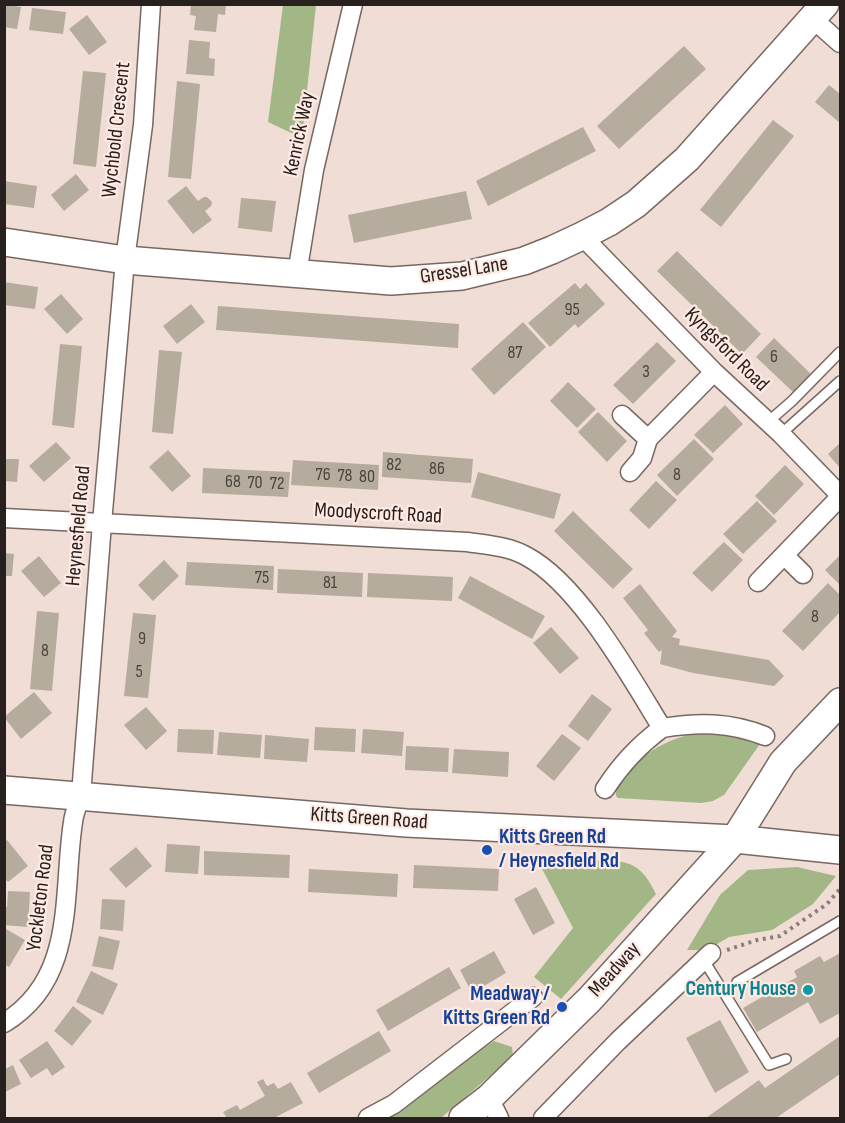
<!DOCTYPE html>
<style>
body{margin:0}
#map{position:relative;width:845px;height:1123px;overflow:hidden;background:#f0ddd5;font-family:"Sofia Sans Condensed",sans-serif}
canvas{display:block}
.frame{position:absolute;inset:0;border:6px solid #27201e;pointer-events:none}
</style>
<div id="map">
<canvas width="845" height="1123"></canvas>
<div class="frame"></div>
</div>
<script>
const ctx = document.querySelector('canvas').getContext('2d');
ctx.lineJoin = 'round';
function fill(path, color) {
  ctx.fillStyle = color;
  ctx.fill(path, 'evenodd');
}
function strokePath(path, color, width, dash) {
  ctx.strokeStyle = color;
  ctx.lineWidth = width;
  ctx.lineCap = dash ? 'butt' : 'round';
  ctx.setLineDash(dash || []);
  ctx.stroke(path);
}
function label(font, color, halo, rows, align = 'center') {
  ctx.font = font + ' "Sofia Sans Condensed",sans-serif';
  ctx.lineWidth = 4.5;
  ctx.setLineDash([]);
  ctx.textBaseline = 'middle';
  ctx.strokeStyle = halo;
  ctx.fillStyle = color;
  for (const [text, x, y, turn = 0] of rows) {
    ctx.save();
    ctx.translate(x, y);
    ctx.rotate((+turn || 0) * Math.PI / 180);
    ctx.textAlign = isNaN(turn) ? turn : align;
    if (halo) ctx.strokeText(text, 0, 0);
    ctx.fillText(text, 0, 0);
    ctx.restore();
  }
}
fill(new Path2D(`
 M283,5H316L302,138L268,122Z
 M705,732C724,733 743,735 760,744L724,795L713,801L701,803L618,798L616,796C615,785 622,779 628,772C649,748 674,736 705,732Z
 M582,860C620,862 638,855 656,894L561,999L534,977L573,928L538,861Z
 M797,867L836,876L813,904L772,930L729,937L707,950H687L720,895L748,870Z
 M494,1041L512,1047L513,1056L441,1118H374Z`), '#a3b786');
fill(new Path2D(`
 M4,4L21,7L17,29L4,27Z
 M191,4H226L225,15L218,14L216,32L194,30L196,16L190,15Z
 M32,8L66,12L63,34L29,30Z
 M87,15L107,42L89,55L69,29Z
 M189,40L210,42L209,58L215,59L214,76L186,74Z
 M684,46L706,69L619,149L597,126Z
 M83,71L106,73L96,167L73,164Z
 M177,81L200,84L191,179L168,177Z
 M829,85L840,94V123L815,102Z
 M773,120L794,136L721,227L700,210Z
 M583,127L596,151L488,206L476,181Z
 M76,174L89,190L64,211L51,195Z
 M4,181L37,186L34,208L4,204Z
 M186,186L198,201L204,197H207L212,202L211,206L205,211L212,220L193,234L167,201Z
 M466,191L472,219L354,243L348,215Z
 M241,198L276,201L272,232L238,228Z
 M677,251L761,334L742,354L657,271Z
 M4,282L38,287L35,309L4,305Z
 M575,283L580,289L586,283L605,304L578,328L575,324L550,347L528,323Z
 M61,294L83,319L67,334L44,309Z
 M191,304L205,322L177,344L163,326Z
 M218,306L459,324L458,348L216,330Z
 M523,322L546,347L494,395L471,369Z
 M774,338L811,374L793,392L756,357Z
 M657,342L676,361L633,404L613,385Z
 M60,344L82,346L74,428L52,425Z
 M159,350L182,352L173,434L152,432Z
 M568,382L596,409L577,428L550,401Z
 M725,405L743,424L713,453L694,435Z
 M598,412L627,441L607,462L578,432Z
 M694,439L714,459L677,496L657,475Z
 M56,442L71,458L44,482L29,466Z
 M840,443V468L828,454Z
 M168,450L191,476L172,492L149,467Z
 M383,452L473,459L471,483L382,477Z
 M4,459H19L17,482L4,481Z
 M293,460L379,465L378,490L291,485Z
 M785,465L804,484L774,515L755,496Z
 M203,468L290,472L288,497L202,493Z
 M478,472L561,494L554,519L471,497Z
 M656,481L677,500L649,529L629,510Z
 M757,501L777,521L743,554L723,534Z
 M573,511L633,569L613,589L554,531Z
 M724,542L743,560L712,592L692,573Z
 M4,553L14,554L12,576H4Z
 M840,555V585L825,570Z
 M39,556L61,583L44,597L21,571Z
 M164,560L179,576L153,601L138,585Z
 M187,562L274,566L273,590L185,585Z
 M278,569L363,573L362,597L277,593Z
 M368,573L453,577L452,601L367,597Z
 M470,576L545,616L532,639L458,598Z
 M828,583L840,595V612L803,651L782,631Z
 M640,584L677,631L672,637L680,639L679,645L769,660L784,676L774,686L693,673L660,664L662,650L659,652L644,633L648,630L623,598Z
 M37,611L59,613L52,691L30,689Z
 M133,613L156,615L148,698L124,696Z
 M551,627L579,658L560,674L533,643Z
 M34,692L52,713L21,739L4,717Z
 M592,694L612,709L588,741L568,726Z
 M146,707L167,731L146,750L124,725Z
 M315,727L356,729L355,752L314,750Z
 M178,729L214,730L213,754L177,752Z
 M363,729L404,732L402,756L361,753Z
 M219,732L262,735L260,758L217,755Z
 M562,734L581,748L554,781L536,766Z
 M265,735L309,739L307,762L264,759Z
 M406,746L449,748L448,772L405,770Z
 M454,749L509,752L508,777L452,773Z
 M7,840L28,866L8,882L4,878V842Z
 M167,844L200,846L198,874L165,872Z
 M136,847L152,866L126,888L109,869Z
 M204,851L290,855L289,878L204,875Z
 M414,865L499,869L498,891L413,888Z
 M309,869L398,874L397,897L308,892Z
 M536,887L555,923L533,935L514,899Z
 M8,891L30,892L28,927L4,925V907H7Z
 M102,899L125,900L123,931L100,929Z
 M6,929L25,940L9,967L4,964V933Z
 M99,936L120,941L113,970L92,966Z
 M494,951L506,973L472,993L460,970Z
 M840,953V1013L820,1024L808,1002L757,1032L743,1008L797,977L794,971L820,956L824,962Z
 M449,967L461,988L388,1031L376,1010Z
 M91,971L118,984L103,1015L76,1002Z
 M73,1006L92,1021L72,1046L54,1031Z
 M720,1020L749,1072L715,1093L686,1038Z
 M379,1031L391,1051L319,1093L307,1073Z
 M840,1036V1074L776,1118H706L759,1080L765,1088Z
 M47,1041L65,1067L52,1076L47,1068L31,1078L19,1060Z
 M13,1065L21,1084L5,1092V1069Z
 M263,1079L267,1086L274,1083L278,1089L291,1082L303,1103L274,1118H227L223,1112L237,1105L240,1110L265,1096L257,1082Z`), '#b5ac9d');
const lane = new Path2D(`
 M768,422L792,401L840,352
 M781,434L840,381
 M703,959L769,1065L786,1059
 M737,982L840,921`);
const street = new Path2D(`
 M813,19L840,43
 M582,236L714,372L781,434L840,495
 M297,274L314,170L353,4
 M622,415L648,439
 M630,472L642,458L648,439L714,372
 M4,518L467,542C487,545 508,546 526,556C579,584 630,676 662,728C698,722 730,722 765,736
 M785,556L803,574
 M758,582L840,497
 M605,789C621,764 639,745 662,728
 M4,1023C77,979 62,894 73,822C74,813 78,804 81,795L102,523L125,260L143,125L151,4
 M489,1098L499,1118
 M368,1118L394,1104L533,997
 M543,1118L618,1041L711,953`);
const secondary = new Path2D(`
 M4,242L125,260L391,281L462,276L524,261L552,250L582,236L609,222L636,204L687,159L825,4
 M4,790L406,823L735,839L840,850
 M463,1118L489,1098L590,999L735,839L783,762L840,702`);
strokePath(lane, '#786861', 12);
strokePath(street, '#786861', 21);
strokePath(secondary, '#786861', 30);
strokePath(new Path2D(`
 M727,950L757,940L780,936L827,904L840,889`), '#8c7f7a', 4, [3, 4.5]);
strokePath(lane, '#fff', 9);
strokePath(street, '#fff', 18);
strokePath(secondary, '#fff', 27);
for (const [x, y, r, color] of [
 [487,850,6,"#1a4fb4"],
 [808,990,6,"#0f9aa8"],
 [562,1007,6,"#1a4fb4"]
]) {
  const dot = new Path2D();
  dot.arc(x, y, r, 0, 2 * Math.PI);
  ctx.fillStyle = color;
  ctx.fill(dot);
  strokePath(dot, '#feeae2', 2);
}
label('18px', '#4a433e', null, [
 ["95",572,310],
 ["87",515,353],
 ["6",774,357],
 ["3",646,372],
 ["82",394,465],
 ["86",437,469],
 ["76",323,475],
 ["8",677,475],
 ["78",345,476],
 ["80",367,477],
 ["68",233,482],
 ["70",255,483],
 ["72",277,484],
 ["75",262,578],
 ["81",330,583],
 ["8",815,617],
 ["9",142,639],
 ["8",45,651],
 ["5",139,672]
]);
label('21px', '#27201e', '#feeae2', [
 ["Wychbold Crescent",117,130,-84],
 ["Kenrick Way",300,134,-78],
 ["Gressel Lane",464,271,-9],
 ["Kyngsford Road",726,350,45],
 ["Moodyscroft Road",378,514,3],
 ["Heynesfield Road",79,526,-85],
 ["Kitts Green Road",369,819,4],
 ["Yockleton Road",41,898,-83],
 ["Meadway",615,970,-48]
]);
label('bold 21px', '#164399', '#feeae2', [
 ["Kitts Green Rd",499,838],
 ["/ Heynesfield Rd",499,862],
 ["Meadway /",550,995,"right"],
 ["Kitts Green Rd",550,1019,"right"]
], 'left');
label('bold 21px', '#0d838f', '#feeae2', [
 ["Century House",796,990]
], 'right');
</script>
